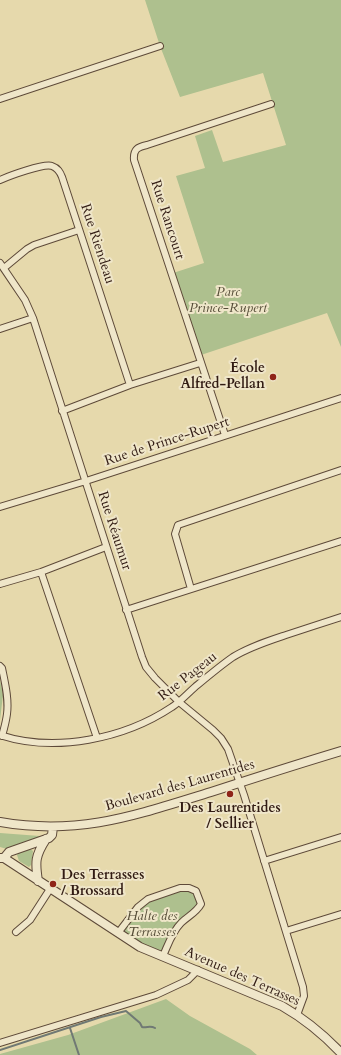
<!DOCTYPE html>
<meta charset="utf-8">
<style>
body{margin:0}
canvas{display:block;background:#e6d9ac}
</style>
<canvas width="341" height="1055"></canvas>
<script>
const ctx = document.querySelector('canvas').getContext('2d');
ctx.lineJoin = 'round';
function fill(path, color) {
  ctx.fillStyle = color;
  ctx.fill(path, 'evenodd');
}
function strokePath(path, color, width, dash) {
  ctx.strokeStyle = color;
  ctx.lineWidth = width;
  ctx.lineCap = dash ? 'butt' : 'round';
  ctx.setLineDash(dash || []);
  ctx.stroke(path);
}
function label(font, color, halo, rows, align = 'center') {
  ctx.font = font + ' Cardo,serif';
  ctx.lineWidth = 4;
  ctx.setLineDash([]);
  ctx.textBaseline = 'middle';
  ctx.strokeStyle = halo;
  ctx.fillStyle = color;
  for (const [text, x, y, turn = 0] of rows) {
    ctx.save();
    ctx.translate(x, y);
    ctx.rotate((+turn || 0) * Math.PI / 180);
    ctx.textAlign = isNaN(turn) ? turn : align;
    if (halo) ctx.strokeText(text, 0, 0);
    ctx.fillText(text, 0, 0);
    ctx.restore();
  }
}
fill(new Path2D(`
 M145,0H341V347L327,313L198,356L173,273L204,263L176,176L205,168L195,136L212,130L223,162L286,145L263,73L180,97L160,46Z
 M0,680L3,695L0,720Z
 M0,833L40,836H41L7,849L0,847Z
 M30,849L33,851L31,865L29,867L19,861L17,855L19,852Z
 M180,888L196,891L201,904L182,922L163,956L118,933L138,907Z
 M166,999L190,1016L250,1049L257,1055H0V1054L68,1035Z`), '#aec08e');
strokePath(new Path2D(`
 M70,1028L79,1055
 M0,1050L101,1017L126,1011L140,1023L142,1027C147,1028 150,1025 155,1028`), '#707974', 2);
const minor = new Path2D(`
 M0,99L160,46
 M0,180C9,176 44,163 52,166C58,168 60,172 62,177L130,385
 M0,263L25,300L33,318L142,657L146,667L155,678L179,702L213,730L221,738L228,749L244,795L303,987L304,996L297,1015
 M4,268L27,249L34,245L79,230
 M0,329L33,318
 M62,411L130,385L200,363
 M225,435L134,160C133,149 138,147 147,145L271,104
 M0,507L86,481L341,398
 M41,572L97,738
 M0,584L41,572L106,547
 M191,589L175,534L178,525L341,470
 M126,610L341,541
 M0,666L2,668C5,683 9,699 7,714C6,722 4,729 2,736
 M0,735C55,753 124,739 172,707C180,702 187,694 195,687C207,677 220,666 233,657C249,647 268,641 286,635C304,629 323,623 341,617
 M264,861L341,837
 M286,931L341,914
 M16,932L30,920L50,889
 M118,933L138,907L148,899L180,888H189L196,891L201,904C196,913 188,916 181,923C172,932 168,945 163,956
 M0,1043L156,995L188,980L198,970`);
const tertiary = new Path2D(`
 M0,822C80,836 136,815 211,792C254,778 298,764 341,751
 M0,858H4L140,947L282,1006C303,1018 324,1035 341,1053
 M4,858L9,852L49,838L52,835L53,827
 M38,881C35,862 35,856 46,839`);
strokePath(minor, '#5e4a39', 8);
strokePath(tertiary, '#5e4a39', 10);
strokePath(minor, '#efe6c9', 6);
strokePath(tertiary, '#efe6c9', 8);
for (const [x, y, r, color] of [
 [273,377,4,"#8f2418"],
 [230,794,4,"#8f2418"],
 [53,884,4,"#8f2418"]
]) {
  const dot = new Path2D();
  dot.arc(x, y, r, 0, 2 * Math.PI);
  ctx.fillStyle = color;
  ctx.fill(dot);
  strokePath(dot, '#efe6c9', 1.5);
}
label('14px', '#311b13', '#efe6c9', [
 ["Rue Rancourt",167,220,72],
 ["Rue Riendeau",97,244,72],
 ["Rue de Prince-Rupert",167,442,-18],
 ["Rue Réaumur",114,531,72],
 ["Rue Pageau",188,677,-38],
 ["Boulevard des Laurentides",180,786,-16],
 ["Avenue des Terrasses",242,977,24]
]);
label('italic 14px', '#564d38', '#efe6c9', [
 ["Parc",228,293],
 ["Prince-Rupert",228,309],
 ["Halte des",152,917],
 ["Terrasses",152,933]
]);
label('bold 14px', '#311b13', '#efe6c9', [
 ["École",265,369],
 ["Alfred-Pellan",265,385],
 ["Des Laurentides",230,809,"center"],
 ["/ Sellier",230,825,"center"],
 ["Des Terrasses",61,876,"left"],
 ["/ Brossard",61,892,"left"]
], 'right');
</script>
